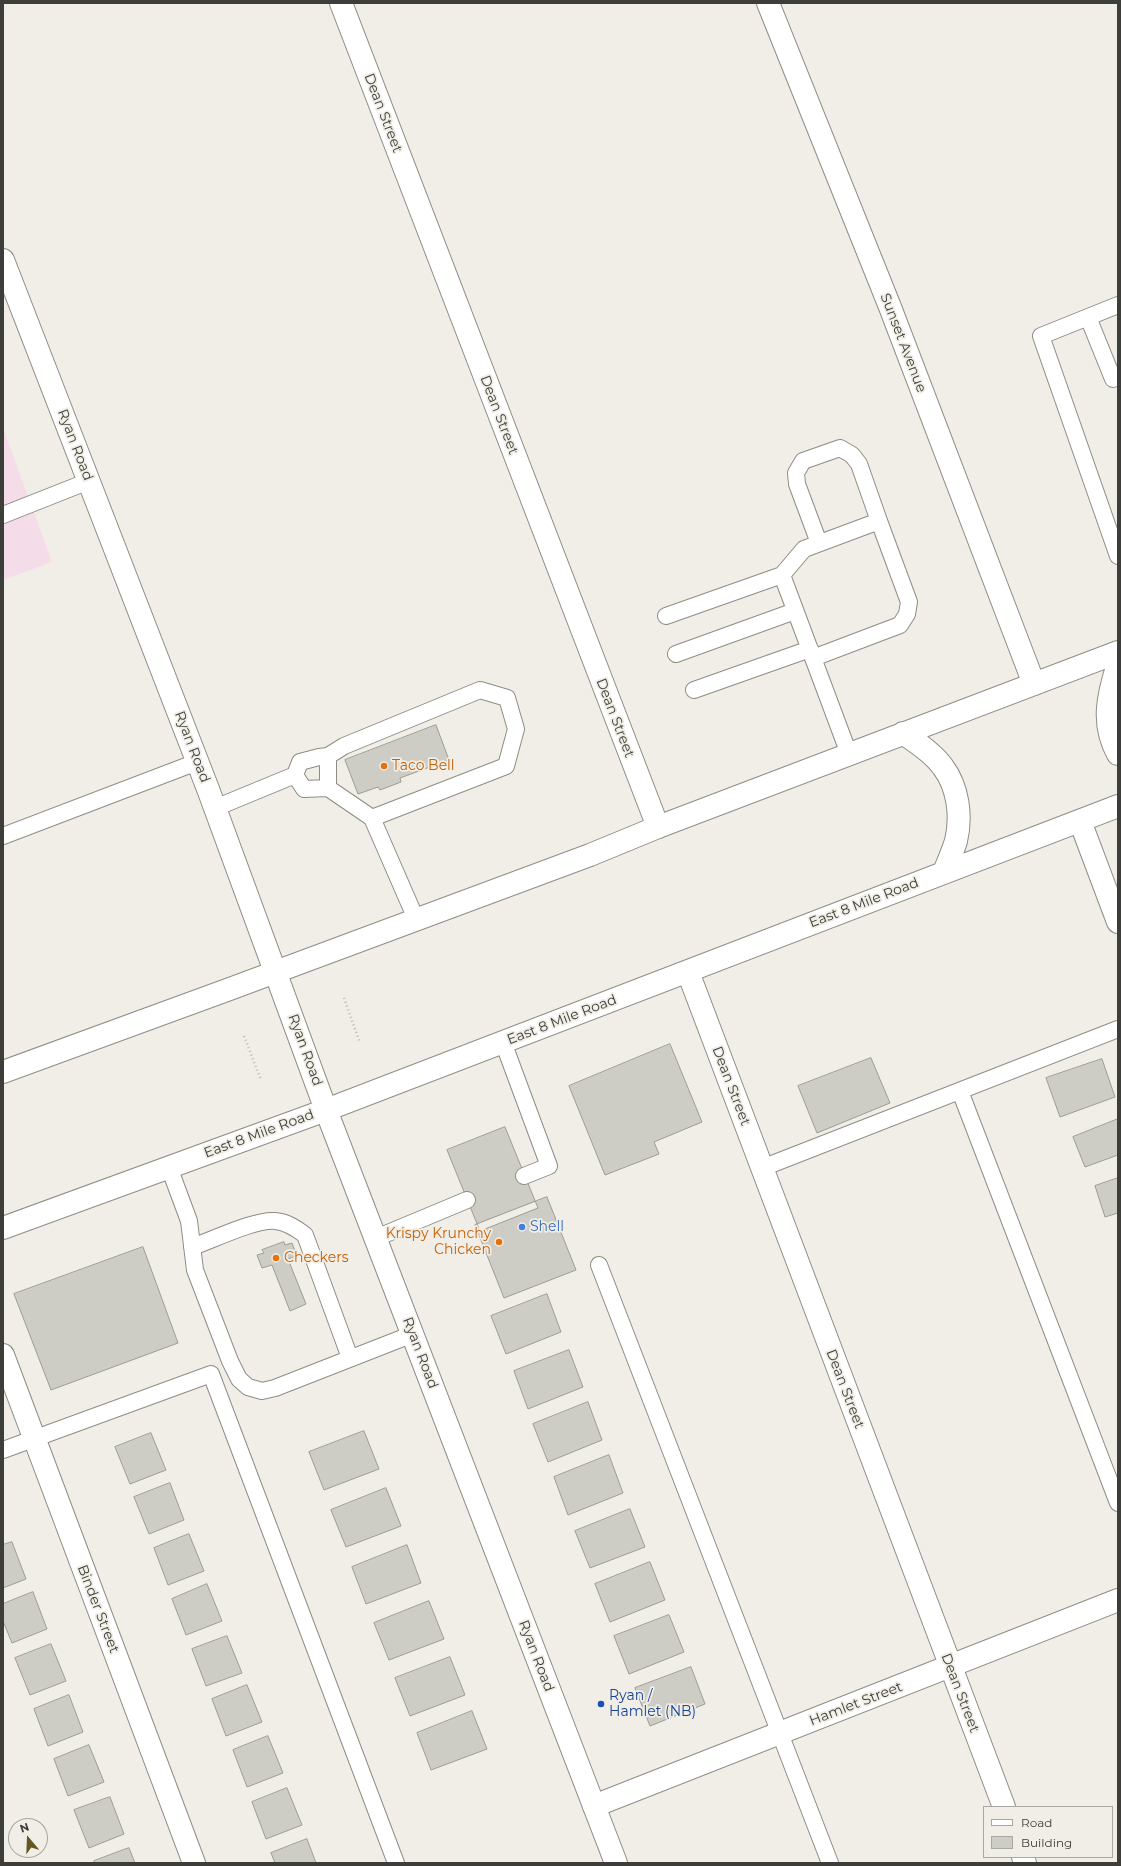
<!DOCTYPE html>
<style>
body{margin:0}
#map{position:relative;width:1121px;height:1866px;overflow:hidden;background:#f0eee6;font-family:Montserrat,sans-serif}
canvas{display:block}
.frame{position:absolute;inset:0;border:4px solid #3d3d39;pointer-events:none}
.legend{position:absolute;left:983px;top:1806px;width:130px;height:52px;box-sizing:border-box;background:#f0eee6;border:1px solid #a8a7a1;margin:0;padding:5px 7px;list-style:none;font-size:12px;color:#3d3d39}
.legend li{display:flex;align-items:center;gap:8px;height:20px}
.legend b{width:20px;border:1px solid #a8a7a1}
.north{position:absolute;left:8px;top:1818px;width:40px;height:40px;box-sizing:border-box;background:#f0eee6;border:1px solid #a8a7a1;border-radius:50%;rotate:341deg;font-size:11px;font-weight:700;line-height:16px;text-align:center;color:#3d3d39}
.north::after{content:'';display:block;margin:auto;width:14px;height:18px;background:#625723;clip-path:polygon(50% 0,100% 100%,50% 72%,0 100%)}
</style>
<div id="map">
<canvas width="1121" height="1866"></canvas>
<div class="frame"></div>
<ul class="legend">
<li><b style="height:5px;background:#fff"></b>Road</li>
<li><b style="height:11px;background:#cecdc5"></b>Building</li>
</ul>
<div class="north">N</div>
</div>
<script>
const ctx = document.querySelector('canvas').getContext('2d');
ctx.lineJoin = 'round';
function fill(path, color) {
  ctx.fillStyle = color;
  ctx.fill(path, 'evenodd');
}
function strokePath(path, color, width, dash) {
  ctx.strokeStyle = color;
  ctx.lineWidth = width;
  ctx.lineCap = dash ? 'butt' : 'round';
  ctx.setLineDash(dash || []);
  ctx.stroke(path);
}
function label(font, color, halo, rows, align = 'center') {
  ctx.font = font + ' Montserrat,sans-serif';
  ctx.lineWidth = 3.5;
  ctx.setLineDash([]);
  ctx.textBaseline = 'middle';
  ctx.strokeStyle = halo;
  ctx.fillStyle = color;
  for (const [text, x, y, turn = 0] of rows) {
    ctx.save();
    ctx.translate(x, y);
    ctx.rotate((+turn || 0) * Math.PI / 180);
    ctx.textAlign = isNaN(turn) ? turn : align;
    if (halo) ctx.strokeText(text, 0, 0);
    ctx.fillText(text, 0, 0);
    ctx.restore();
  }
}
fill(new Path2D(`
 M3,428L52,562L3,580Z`), '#f4dde9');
const building = new Path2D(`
 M436,725L449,760L400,778L401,782L380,790L378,787L358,794L345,760Z
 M670,1044L702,1122L654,1142L659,1154L605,1175L569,1086Z
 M871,1058L890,1103L817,1133L798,1086Z
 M1102,1059L1115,1097L1060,1117L1046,1078Z
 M1118,1119V1155L1085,1167L1073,1137Z
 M505,1127L538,1208L480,1231L447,1150Z
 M1118,1178V1213L1105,1217L1095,1186Z
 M547,1197L576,1270L504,1298L475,1225Z
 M284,1242L285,1245L292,1243L297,1256L288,1259L306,1304L290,1311L272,1265L262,1268L257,1255L264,1253L262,1250Z
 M143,1247L178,1343L51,1390L14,1294Z
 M547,1294L561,1332L506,1354L491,1316Z
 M569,1350L583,1387L528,1409L514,1371Z
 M588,1402L602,1440L548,1462L533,1424Z
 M364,1431L379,1469L324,1490L309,1452Z
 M151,1433L166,1470L130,1484L115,1447Z
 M609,1455L623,1493L568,1515L554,1477Z
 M170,1483L184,1520L149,1534L134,1497Z
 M386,1488L401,1526L346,1547L331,1510Z
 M630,1509L645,1547L590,1568L575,1531Z
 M189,1534L204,1571L168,1585L154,1548Z
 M12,1542L26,1579L3,1588V1545Z
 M407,1545L421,1583L366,1604L352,1567Z
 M650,1562L665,1600L610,1622L595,1584Z
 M207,1584L222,1621L186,1635L172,1599Z
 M33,1592L47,1629L12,1643L3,1621V1604Z
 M429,1601L444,1639L389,1660L374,1623Z
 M669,1615L684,1652L629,1674L614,1636Z
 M227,1636L242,1673L206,1686L192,1649Z
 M51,1644L66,1681L30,1695L15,1658Z
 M450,1657L465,1695L410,1716L395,1678Z
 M691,1667L705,1704L650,1726L635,1688Z
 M247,1685L262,1722L226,1736L212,1699Z
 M69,1695L83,1732L48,1746L34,1709Z
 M472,1711L487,1749L431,1770L417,1733Z
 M268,1736L283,1773L247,1787L233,1750Z
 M89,1745L104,1782L68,1796L54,1759Z
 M287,1788L302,1825L266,1839L252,1802Z
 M110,1797L124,1834L89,1848L74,1810Z
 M307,1839L316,1863H275L271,1853Z
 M129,1848L135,1863H94V1861Z`);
fill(building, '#cecdc5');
strokePath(building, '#9d9c94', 1);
const lane = new Path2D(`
 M1118,305L1041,336L1118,556
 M1088,317L1113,379
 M3,515L89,481
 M819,543L797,484L796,473L803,461L840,448L852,455L859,464L879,521
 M782,575L804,549L879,521L909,602L907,614L900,625L813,658
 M666,616L782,575L849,754
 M676,654L795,611
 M694,690L810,649
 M295,775L304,789L328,788L372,818L506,766L516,729L507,698L480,690L344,746L328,756
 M215,808L295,775L300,762L319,757L328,756V788
 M372,818L416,919
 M3,836L197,762
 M503,1042L549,1166L524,1176
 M960,1091L1118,1503
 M169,1167L189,1221L195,1270L230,1361L239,1379L248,1387L262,1391L275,1388L413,1334
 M762,1168L1118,1029
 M376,1238L467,1200
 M192,1247C213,1240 255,1219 275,1221C287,1222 296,1228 305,1235L350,1358
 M599,1265L830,1863
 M3,1450L211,1374L396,1863`);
const street = new Path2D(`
 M341,3L658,827
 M768,3L890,307L1034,684
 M1080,821L1118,922
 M688,972L1004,1807
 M3,1355L194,1863
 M594,1806L1118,1600
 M1023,1857L1025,1863`);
const secondary = new Path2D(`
 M3,260L208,789L326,1110L616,1863`);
const highway = new Path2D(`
 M1118,664C1108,695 1101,724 1118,754
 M903,733C917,743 933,753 943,767C958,787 962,816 956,841C953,851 948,862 944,872
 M3,1072L227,990L590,855L658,827L1118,652
 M3,1228L326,1110L1118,806`);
strokePath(lane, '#8e8d85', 18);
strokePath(street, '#8e8d85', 24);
strokePath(secondary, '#8e8d85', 24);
strokePath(highway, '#8e8d85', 24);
strokePath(new Path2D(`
 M344,998L360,1043
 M244,1036L261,1080`), '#bab8b2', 2.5, [1, 3]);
strokePath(lane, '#fff', 16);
strokePath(street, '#fff', 22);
strokePath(secondary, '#fff', 22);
strokePath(highway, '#fff', 22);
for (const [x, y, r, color] of [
 [384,766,4,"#e8710a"],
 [522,1227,4,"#3f7fe0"],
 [499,1242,4,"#e8710a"],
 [276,1258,4,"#e8710a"],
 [601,1704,4,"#1a4fb4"]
]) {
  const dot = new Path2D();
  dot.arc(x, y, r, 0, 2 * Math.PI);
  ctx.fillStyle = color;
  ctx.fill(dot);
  strokePath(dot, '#f0eee6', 1.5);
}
label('14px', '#3d3d39', '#f0eee6', [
 ["Dean Street",383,113,69],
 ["Sunset Avenue",903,343,69],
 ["Dean Street",499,415,69],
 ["Ryan Road",75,445,69],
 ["Dean Street",615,718,69],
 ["Ryan Road",192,747,69],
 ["East 8 Mile Road",864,903,-21],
 ["East 8 Mile Road",562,1020,-21],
 ["Ryan Road",305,1050,70],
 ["Dean Street",731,1086,69],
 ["East 8 Mile Road",259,1134,-20],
 ["Ryan Road",420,1353,69],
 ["Dean Street",845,1389,69],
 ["Binder Street",98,1609,69],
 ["Ryan Road",536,1656,69],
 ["Dean Street",960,1693,69],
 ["Hamlet Street",856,1704,-21]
]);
label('14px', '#c56008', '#f0eee6', [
 ["Taco Bell",392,766],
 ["Krispy Krunchy",491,1234,"right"],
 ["Chicken",491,1250,"right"],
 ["Checkers",284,1258]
], 'left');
label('14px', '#366cbe', '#f0eee6', [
 ["Shell",530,1227]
], 'left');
label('14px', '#164399', '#f0eee6', [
 ["Ryan /",609,1696],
 ["Hamlet (NB)",609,1712]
], 'left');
</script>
